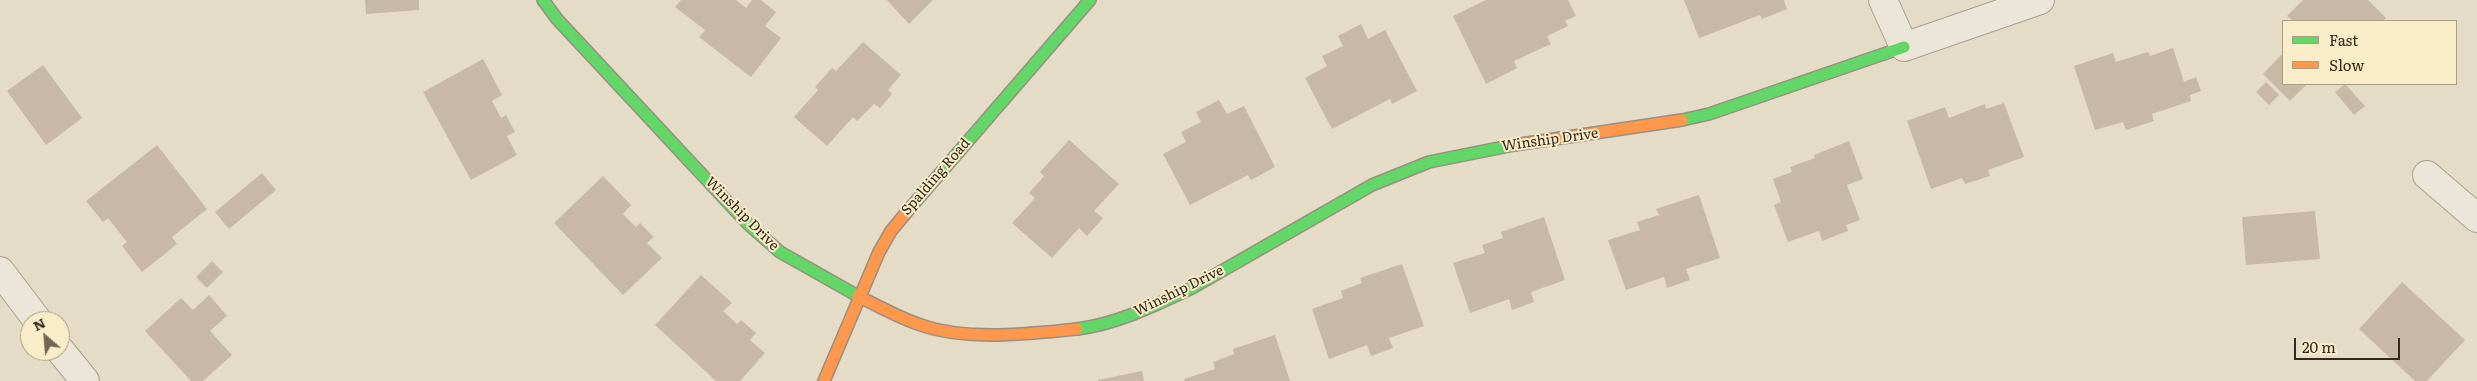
<!DOCTYPE html>
<style>
body{margin:0}
#map{position:relative;width:2477px;height:381px;overflow:hidden;background:#e4dcc6;font-family:Literata,serif}
canvas{display:block}
.legend{position:absolute;left:2282px;top:20px;width:175px;height:65px;box-sizing:border-box;background:#f8ecc9;border:1px solid #aa9e83;margin:0;padding:6px 9px;list-style:none;font-size:15px;color:#352819}
.legend li{display:flex;align-items:center;gap:10px;height:25px}
.legend b{width:25px;border:1px solid #aa9e83}
.north{position:absolute;left:20px;top:311px;width:50px;height:50px;box-sizing:border-box;background:#f8ecc9;border:1px solid #aa9e83;border-radius:50%;rotate:333deg;font-size:14px;font-weight:700;line-height:20px;text-align:center;color:#352819}
.north::after{content:'';display:block;margin:auto;width:18px;height:22px;background:#726756;clip-path:polygon(50% 0,100% 100%,50% 72%,0 100%)}
.scale{position:absolute;left:2294px;top:338px;width:106px;height:22px;box-sizing:border-box;border:2px solid #352819;border-top:0;padding-left:6px;font-size:15px;line-height:18px;white-space:nowrap;color:#352819;-webkit-text-stroke:4px #f8ecc9;paint-order:stroke}
</style>
<div id="map">
<canvas width="2477" height="381"></canvas>
<ul class="legend">
<li><b style="height:6px;background:#63d668"></b>Fast</li>
<li><b style="height:6px;background:#ff974d"></b>Slow</li>
</ul>
<div class="north">N</div>
<div class="scale">20 m</div>
</div>
<script>
const ctx = document.querySelector('canvas').getContext('2d');
ctx.lineJoin = 'round';
function fill(path, color) {
  ctx.fillStyle = color;
  ctx.fill(path, 'evenodd');
}
function strokePath(path, color, width, dash) {
  ctx.strokeStyle = color;
  ctx.lineWidth = width;
  ctx.lineCap = dash ? 'butt' : 'round';
  ctx.setLineDash(dash || []);
  ctx.stroke(path);
}
function label(font, color, halo, rows, align = 'center') {
  ctx.font = font + ' Literata,serif';
  ctx.lineWidth = 4;
  ctx.setLineDash([]);
  ctx.textBaseline = 'middle';
  ctx.strokeStyle = halo;
  ctx.fillStyle = color;
  for (const [text, x, y, turn = 0] of rows) {
    ctx.save();
    ctx.translate(x, y);
    ctx.rotate((+turn || 0) * Math.PI / 180);
    ctx.textAlign = isNaN(turn) ? turn : align;
    if (halo) ctx.strokeText(text, 0, 0);
    ctx.fillText(text, 0, 0);
    ctx.restore();
  }
}
fill(new Path2D(`
 M365,0H419V10L366,14Z
 M681,0H736L746,8L752,0H761L776,12L765,26L781,38L751,77L699,37L705,30L675,7Z
 M887,0H933L909,24Z
 M1486,0H1568L1576,16L1565,21L1568,26L1547,36L1551,44L1514,61L1517,68L1486,84L1453,16Z
 M1684,0H1784L1787,9L1762,19L1760,15L1699,38Z
 M2303,0H2368L2386,18L2382,21H2293L2287,16Z
 M1361,24L1368,39L1385,30L1417,91L1392,104L1390,99L1332,129L1305,78L1327,66L1322,56L1343,46L1338,36Z
 M863,42L901,75L888,90L892,94L880,108L874,104L857,121L853,117L827,146L794,117L818,90L815,87L832,68L836,71Z
 M2173,48L2184,82L2196,77L2201,91L2190,95L2191,101L2152,114L2154,121L2126,130L2123,122L2095,130L2074,66L2113,53L2116,62L2148,52L2150,56Z
 M2283,53V84H2307L2290,101L2263,74Z
 M483,59L502,95L492,101L501,118L506,115L515,132L507,136L517,155L471,180L423,92Z
 M43,65L82,118L46,145L7,91Z
 M2266,82L2279,95L2269,105L2256,92Z
 M2345,84L2365,106L2354,115L2335,92Z
 M1219,100L1227,114L1244,106L1275,167L1251,180L1248,175L1190,205L1163,154L1186,142L1181,132L1201,122L1196,112Z
 M2004,103L2024,157L1988,170L1990,176L1965,184L1962,178L1931,189L1907,121L1945,107L1949,118L1985,104L1986,109Z
 M1069,140L1119,184L1094,211L1103,218L1087,236L1079,228L1052,258L1012,223L1035,198L1029,193L1044,176L1040,172Z
 M1849,141L1863,179L1847,185L1860,220L1846,225L1848,231L1822,241L1819,231L1788,242L1774,205L1781,202L1773,179L1792,172L1790,167L1815,158L1814,155Z
 M157,145L207,209L172,237L177,244L142,272L122,246L127,242L108,218L103,222L86,201Z
 M262,173L276,190L229,229L215,212Z
 M603,176L631,205L623,214L636,227L640,223L654,237L647,243L662,258L623,295L554,223Z
 M1699,195L1720,258L1686,269L1690,280L1667,288L1664,277L1626,290L1608,240L1640,230L1637,222L1659,215L1656,209Z
 M2315,211L2320,259L2246,265L2242,217Z
 M1544,217L1565,280L1531,292L1534,302L1512,310L1509,299L1470,313L1453,263L1485,253L1482,245L1503,238L1501,232Z
 M212,261L223,272L207,288L196,277Z
 M1402,264L1424,326L1389,338L1393,348L1371,356L1367,345L1329,359L1312,309L1343,298L1341,291L1362,283L1360,278Z
 M701,275L732,303L723,311L737,324L741,320L756,333L750,340L765,353L740,381H716L655,325Z
 M2402,282L2465,340L2427,381H2415L2359,329Z
 M209,295L227,316L210,331L232,355L203,381H191L145,331L181,298L193,310Z
 M1275,335L1290,381H1185L1184,379L1215,369L1213,362L1234,354L1233,349Z
 M1142,371L1144,381H1098V380Z`), '#c8b9a6');
const street = new Path2D(`
 M1883,0L1904,47L2040,0
 M2427,175L2477,218
 M0,271L38,321
 M60,350L85,381`);
const fast = new Path2D(`
 M543,0L557,19L748,224L780,252L858,296
 M1682,120L1709,114L1904,47
 M911,207L1090,0
 M1077,329C1117,324 1156,305 1192,288L1372,185L1429,162L1514,145`);
const slow = new Path2D(`
 M1514,145L1682,120
 M858,296C878,306 899,318 921,325C966,341 1030,334 1077,329
 M824,381L879,252L891,231L911,207`);
strokePath(street, '#a8a090', 30);
strokePath(fast, '#978f80', 14);
strokePath(slow, '#978f80', 14);
strokePath(street, '#ebe6d8', 28);
strokePath(fast, '#63d668', 11);
strokePath(slow, '#ff974d', 11);
label('14px', '#352819', '#f8ecc9', [
 ["Winship Drive",1550,140,-8],
 ["Spalding Road",936,177,-49],
 ["Winship Drive",742,214,45],
 ["Winship Drive",1179,291,-26]
]);
</script>
